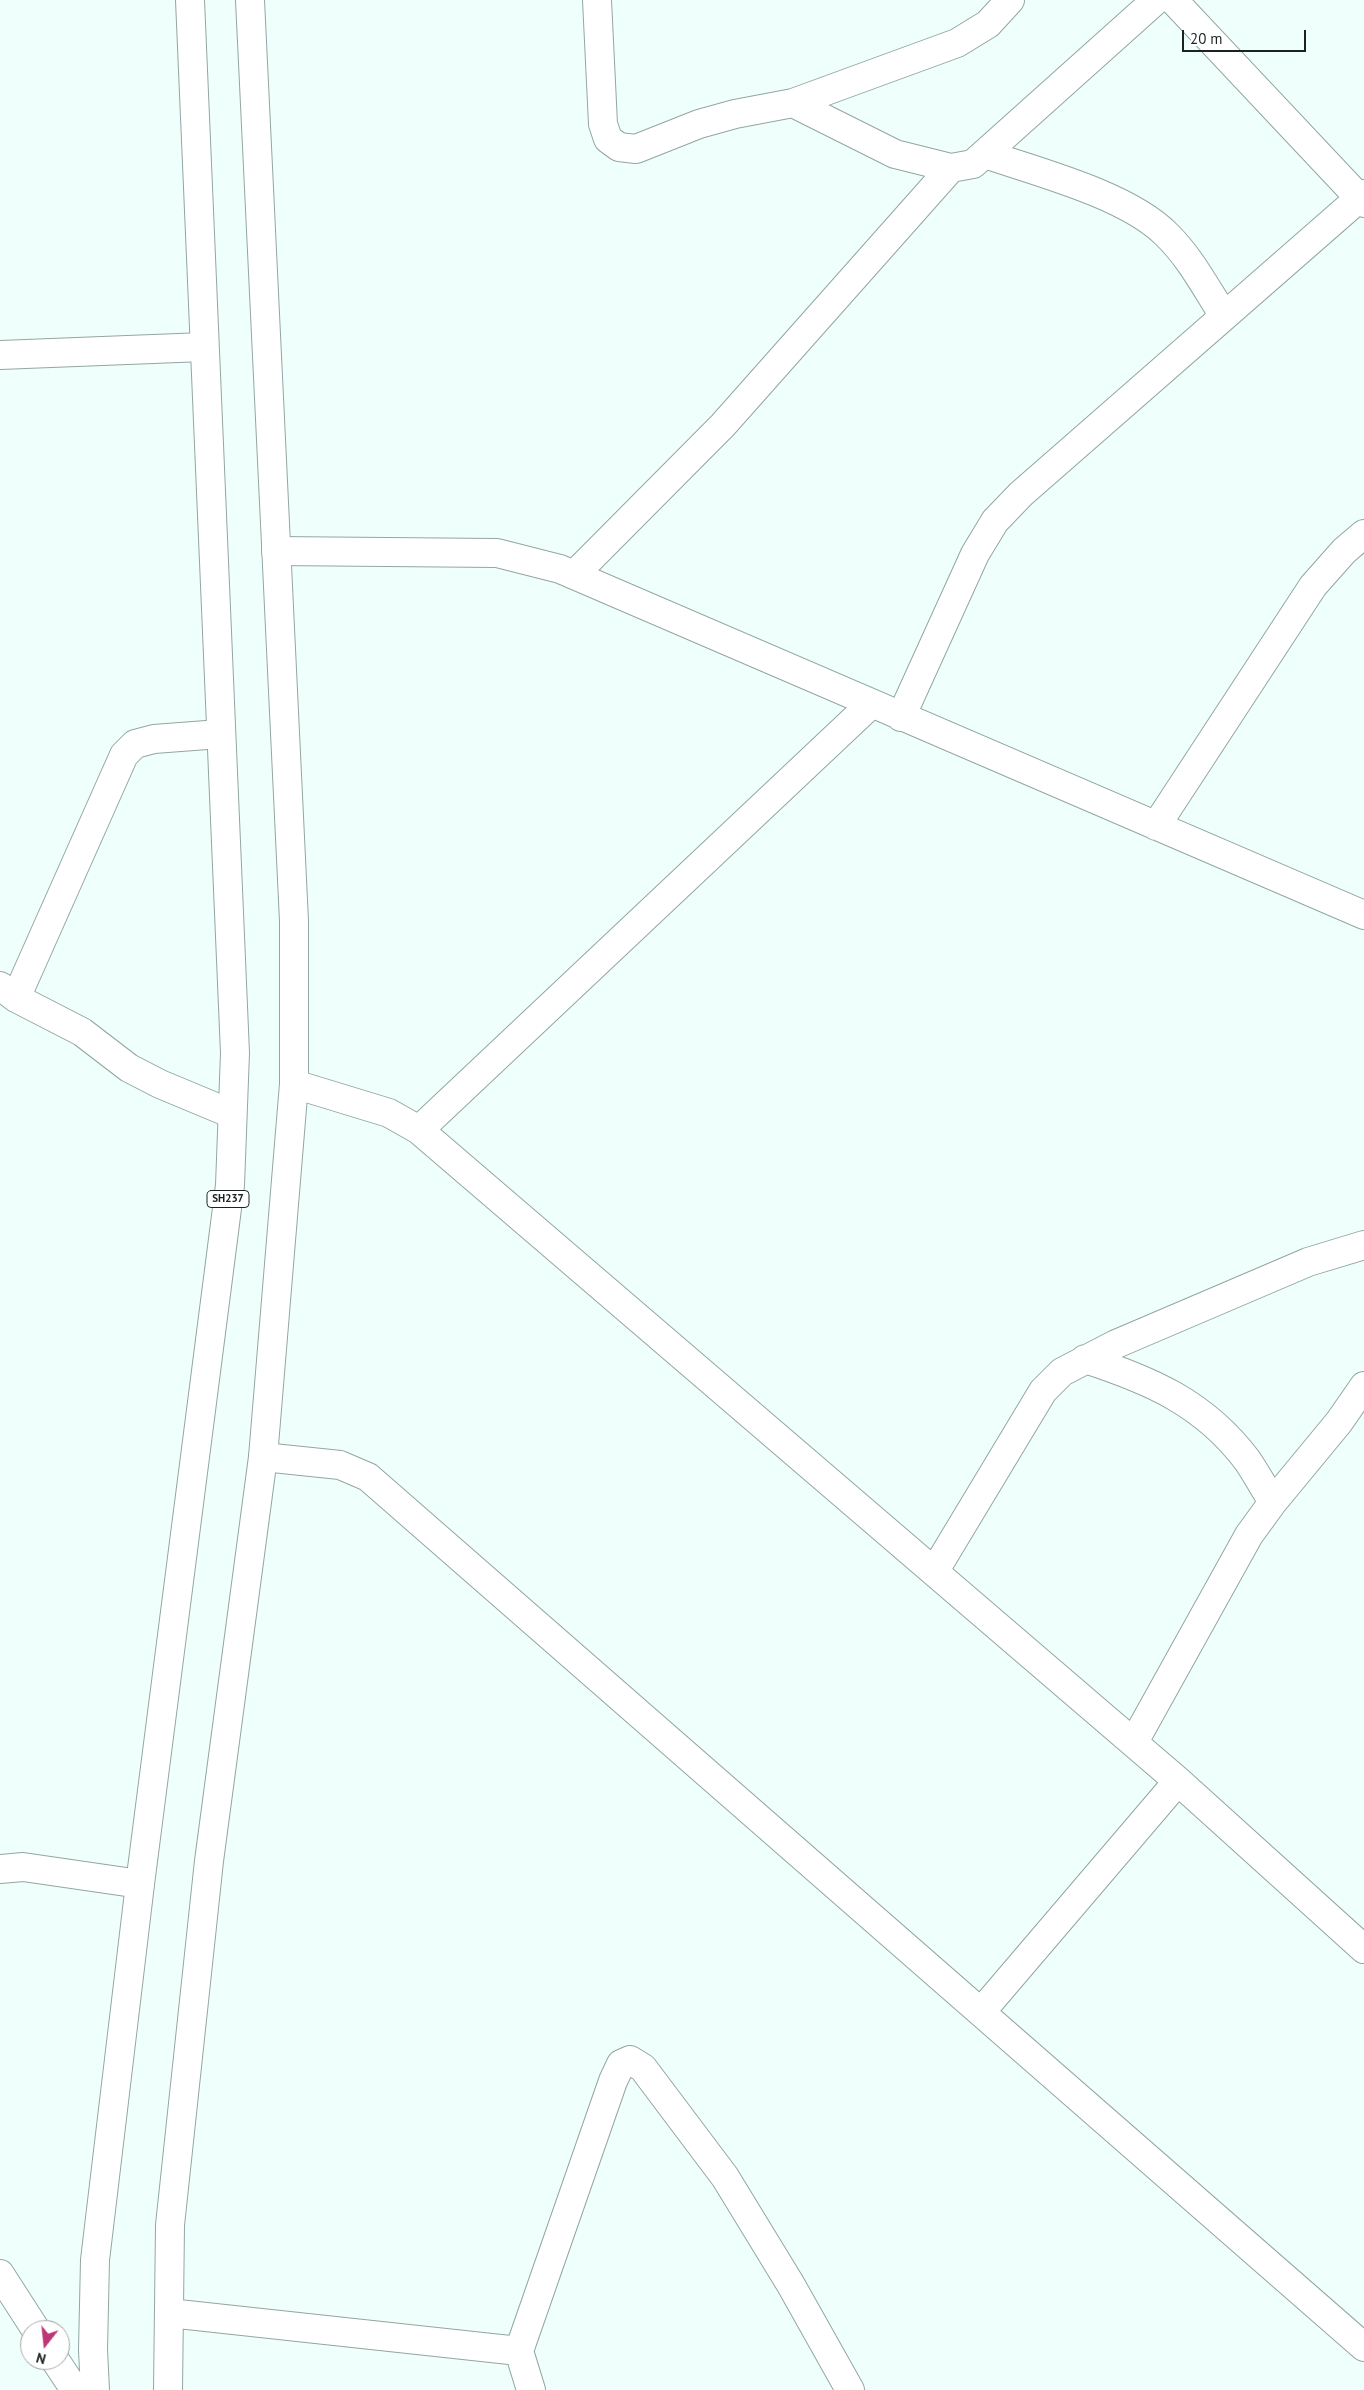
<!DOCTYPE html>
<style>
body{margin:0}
#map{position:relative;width:1364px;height:2390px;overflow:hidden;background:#effffc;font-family:"PT Sans",sans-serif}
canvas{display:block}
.north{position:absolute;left:20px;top:2320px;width:50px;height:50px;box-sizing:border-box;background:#fff;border:1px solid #a4a7a6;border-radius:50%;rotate:196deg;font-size:14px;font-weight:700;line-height:20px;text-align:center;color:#1b2321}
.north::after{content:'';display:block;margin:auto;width:18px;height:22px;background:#bd3677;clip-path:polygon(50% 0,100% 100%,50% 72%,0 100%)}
.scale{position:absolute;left:1182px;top:30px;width:124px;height:22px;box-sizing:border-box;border:2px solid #1b2321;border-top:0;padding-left:6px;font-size:15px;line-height:18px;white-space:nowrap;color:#1b2321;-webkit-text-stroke:4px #fff;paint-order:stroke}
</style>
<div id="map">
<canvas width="1364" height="2390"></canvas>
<div class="north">N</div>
<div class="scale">20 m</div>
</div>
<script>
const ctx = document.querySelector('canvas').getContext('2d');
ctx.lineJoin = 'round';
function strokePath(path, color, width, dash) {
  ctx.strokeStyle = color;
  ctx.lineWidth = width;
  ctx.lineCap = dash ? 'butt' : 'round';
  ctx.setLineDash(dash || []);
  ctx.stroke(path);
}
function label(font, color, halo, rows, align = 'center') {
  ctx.font = font + ' "PT Sans",sans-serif';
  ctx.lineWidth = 4;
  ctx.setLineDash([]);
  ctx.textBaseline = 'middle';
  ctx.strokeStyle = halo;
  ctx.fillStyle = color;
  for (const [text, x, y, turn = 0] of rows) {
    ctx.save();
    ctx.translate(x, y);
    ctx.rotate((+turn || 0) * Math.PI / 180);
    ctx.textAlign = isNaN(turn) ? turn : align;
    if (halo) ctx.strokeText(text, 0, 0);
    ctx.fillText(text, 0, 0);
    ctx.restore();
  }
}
const street = new Path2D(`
 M597,0L603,124L608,139L619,147L636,149L699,124L735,114L793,103L957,43L988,24L1010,0
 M1173,0L1364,203
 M793,103L895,154L951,168L973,164L1156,0
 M985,154C1038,172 1127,195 1166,234C1190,257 1206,288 1224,316
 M0,355L204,347
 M276,551L497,553L560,569L1364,915
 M574,575L723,425L951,168
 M901,717L975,554L995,521L1021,494L1364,194
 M1156,826L1313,586L1344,551L1364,534
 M0,986L16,998L82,1032L129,1068L160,1084L232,1114
 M16,998L124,755L135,744L154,739L220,734
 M294,1084L389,1113L419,1130L1178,1781L1364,1949
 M419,1130L871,704
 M1085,1359C1150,1380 1204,1403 1247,1460C1256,1473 1264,1488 1273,1502
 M263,1457L340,1465L368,1477L1364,2347
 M934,1572L1043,1391L1062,1372L1116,1344L1308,1262L1364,1245
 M1134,1742L1249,1535L1273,1502L1339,1422L1364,1386
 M0,1869L23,1867L140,1884
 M981,2012L1178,1781
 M0,2274L36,2330
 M169,2313L519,2351
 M55,2360L75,2390
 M531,2390L519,2351L613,2081L621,2064L630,2060L643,2068L725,2177L791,2285L850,2390`);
const primary = new Path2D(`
 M95,2390L93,2350L95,2260L140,1884L230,1185L235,1053L190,0
 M168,2390L170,2225L209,1861L263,1457L294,1084V921L250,0`);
strokePath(street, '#93a6a3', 30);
strokePath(primary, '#93a6a3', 30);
strokePath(street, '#fff', 28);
strokePath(primary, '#fff', 28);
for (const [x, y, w] of [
 [228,1199,42]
]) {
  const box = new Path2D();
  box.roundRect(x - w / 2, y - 8.5, w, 17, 4);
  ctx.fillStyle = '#fff';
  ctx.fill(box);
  strokePath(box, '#1b2321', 1);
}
label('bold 11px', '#1b2321', null, [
 ["SH237",228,1199]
]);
</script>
